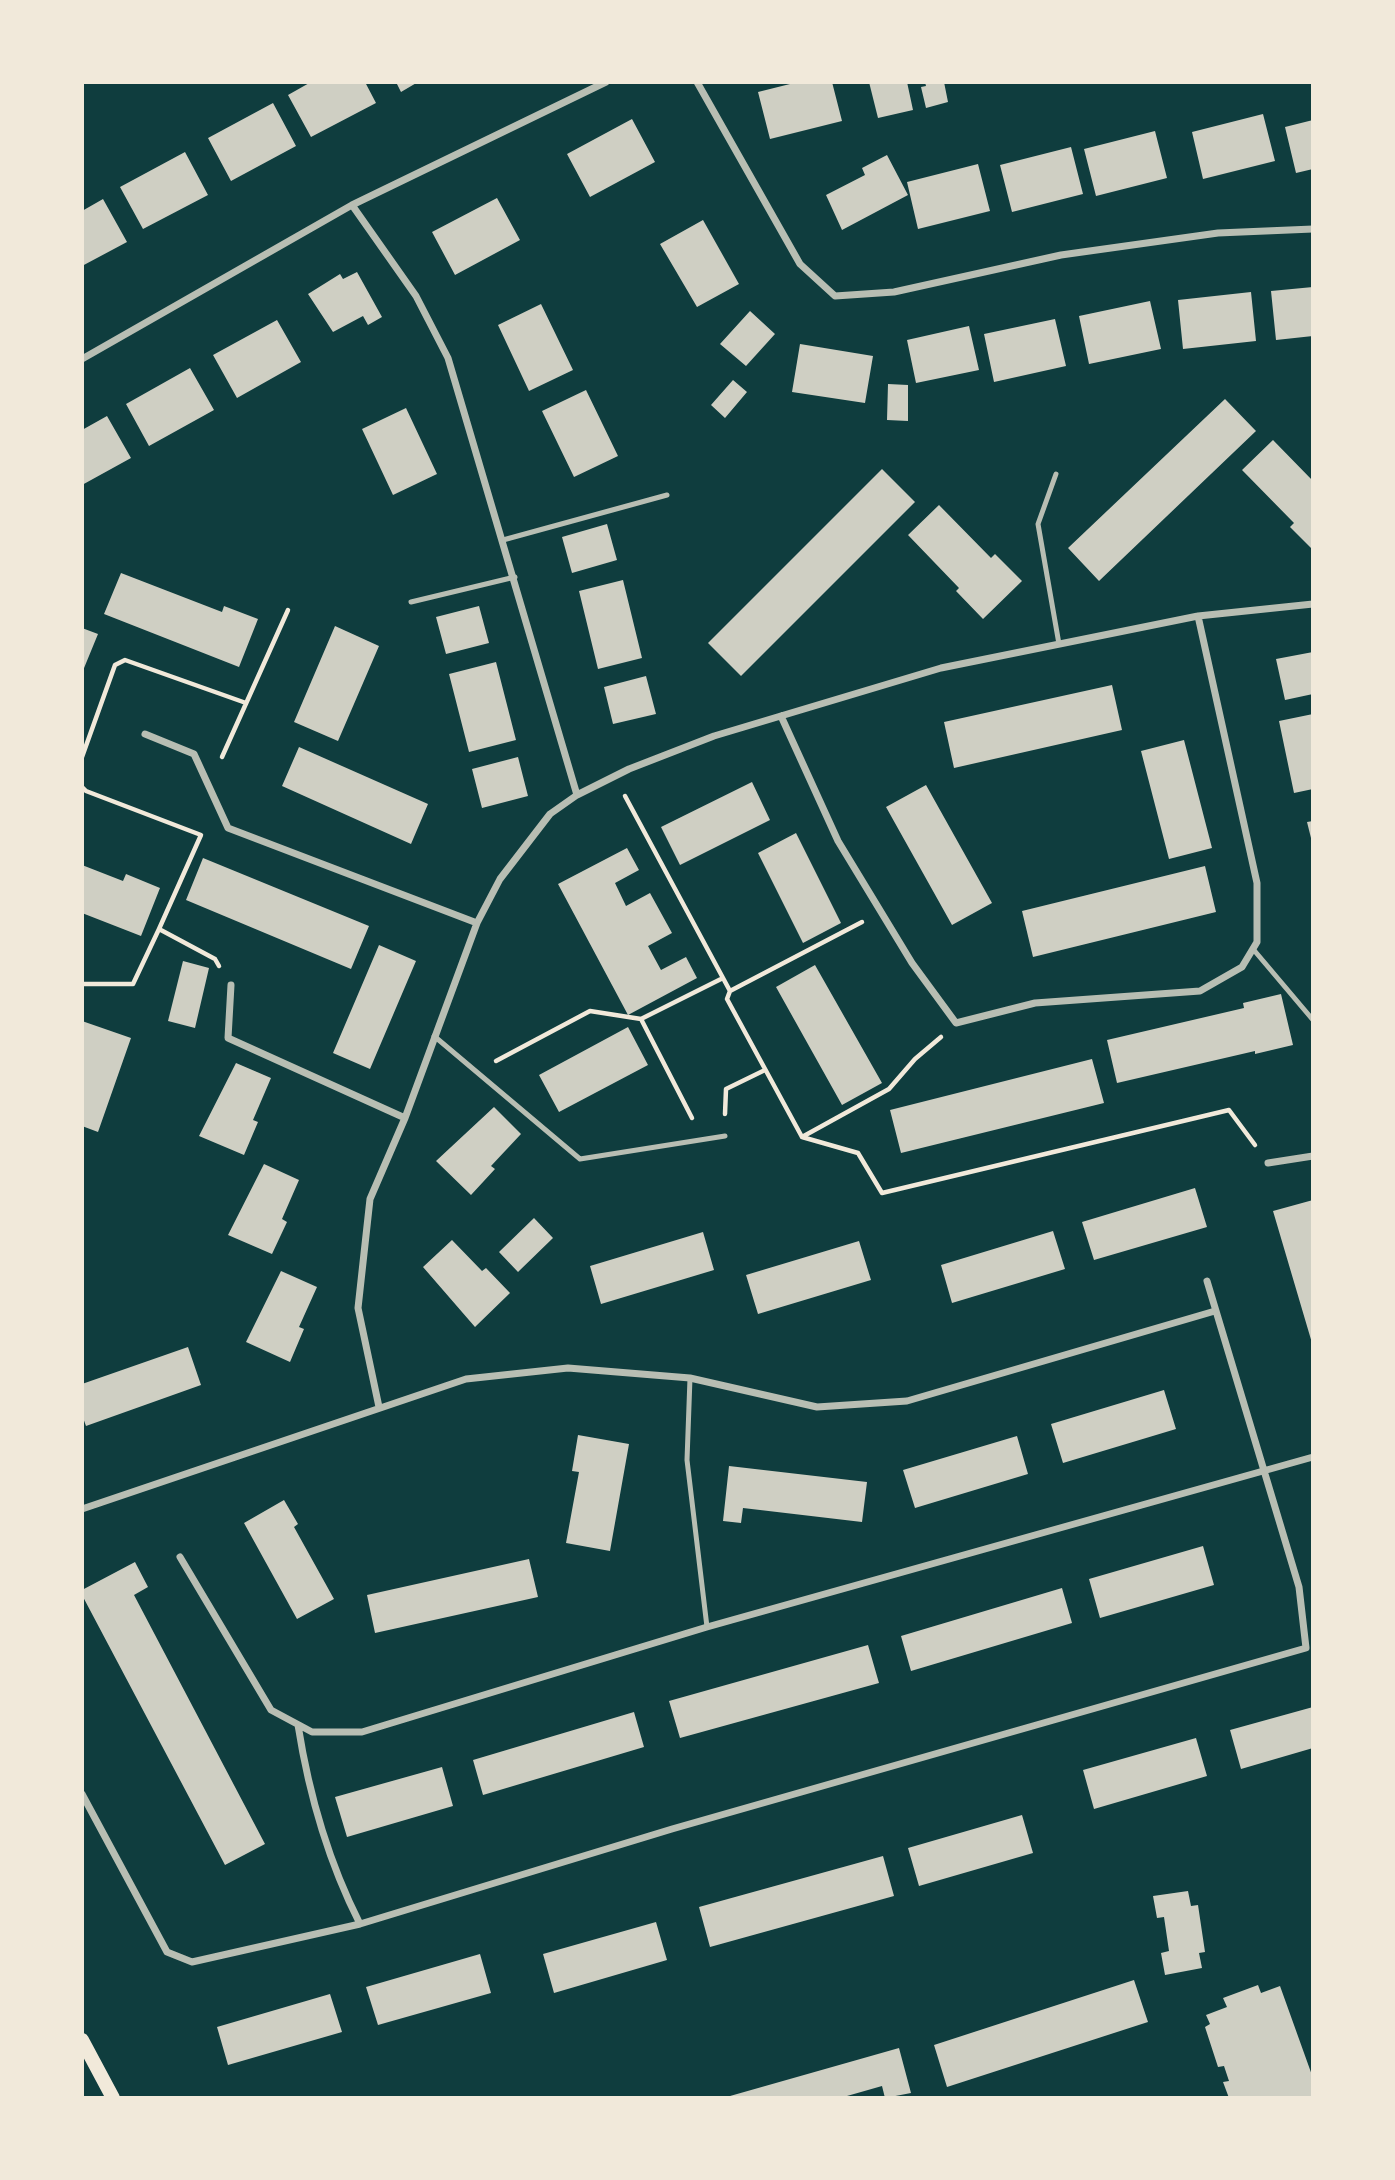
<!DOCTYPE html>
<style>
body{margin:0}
#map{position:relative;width:1395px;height:2180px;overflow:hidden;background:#0f3d3e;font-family:Commissioner,sans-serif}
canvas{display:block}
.frame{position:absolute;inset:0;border:84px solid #f1e9da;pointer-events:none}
</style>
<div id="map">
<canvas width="1395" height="2180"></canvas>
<div class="frame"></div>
</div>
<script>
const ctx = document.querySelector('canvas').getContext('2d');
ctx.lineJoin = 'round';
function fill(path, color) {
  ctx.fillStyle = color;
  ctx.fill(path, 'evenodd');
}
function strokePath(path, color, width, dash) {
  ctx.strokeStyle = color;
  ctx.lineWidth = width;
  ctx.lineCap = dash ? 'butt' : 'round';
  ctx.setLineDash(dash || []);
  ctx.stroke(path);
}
fill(new Path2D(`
 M311,82H365L376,103L311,137L288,95Z
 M396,82H418L401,92Z
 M798,82H832L842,121L770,139L758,92Z
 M869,82H907L913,110L878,118Z
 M925,82H944L948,102L926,108L921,87L926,86Z
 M273,103L296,146L231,181L208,138Z
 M1263,114L1275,161L1203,179L1192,132Z
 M632,119L655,162L590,197L567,154Z
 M1313,120V169L1296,173L1285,127Z
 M1155,131L1167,178L1096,196L1084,149Z
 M1071,147L1083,194L1012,212L1000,165Z
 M185,152L208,195L143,229L120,187Z
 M887,155L908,195L842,230L826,195L865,175L862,168Z
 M978,164L990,211L918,229L907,182Z
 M497,198L520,240L455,275L432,232Z
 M103,199L127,242L82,266V211Z
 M703,220L739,284L697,307L660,244Z
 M357,272L382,317L368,325L363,316L333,332L308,294L340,274L343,279Z
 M1313,287V336L1276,340L1271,291Z
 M1251,292L1256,341L1183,349L1178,300Z
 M1150,301L1161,349L1089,364L1079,316Z
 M541,304L573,370L529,391L498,325Z
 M750,311L775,334L746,366L720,344Z
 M1055,319L1066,366L994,382L984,334Z
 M277,320L301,362L237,398L213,355Z
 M969,326L979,370L916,383L907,340Z
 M800,344L873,356L865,403L792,392Z
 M190,368L214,410L149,446L126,404Z
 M733,380L747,392L725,418L711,405Z
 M888,384L908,385V421L887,420Z
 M586,390L618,456L574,477L542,411Z
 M1225,399L1256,431L1099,581L1068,548Z
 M406,408L437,474L393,495L362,429Z
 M107,416L131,458L82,485V430Z
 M1273,440L1313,481V550L1290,527L1294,523L1242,470Z
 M882,469L915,502L741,676L708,643Z
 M939,505L991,558L995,554L1022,581L983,619L956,591L959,588L908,535Z
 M607,524L617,560L572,573L562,537Z
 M121,573L222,612L224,606L258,619L239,667L104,614Z
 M623,580L642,658L598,669L579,591Z
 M479,606L489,643L446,654L436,617Z
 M335,626L379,646L338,741L294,722Z
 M82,628L98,634L82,673Z
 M1313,652V694L1285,700L1276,659Z
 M496,662L516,740L469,752L449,674Z
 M646,676L656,714L613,724L604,687Z
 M1112,685L1122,730L954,768L944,722Z
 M1313,714V789L1294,793L1279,721Z
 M1184,740L1212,848L1169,859L1141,751Z
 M299,747L428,804L411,844L282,786Z
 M518,757L528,796L482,808L472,769Z
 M752,782L770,820L680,865L661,827Z
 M926,785L992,903L952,925L886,807Z
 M1313,821V842H1312L1307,822Z
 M796,833L841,923L803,943L758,853Z
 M627,848L639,870L615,883L626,906L650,893L672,933L648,946L655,959L661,970L686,957L697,978L628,1015L558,884Z
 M203,858L369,926L351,969L186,900Z
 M82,865L123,881L126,874L160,888L141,936L82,913Z
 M1205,866L1216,912L1033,957L1022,911Z
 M379,945L416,961L370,1069L333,1053Z
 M183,961L209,968L195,1028L168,1021Z
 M815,965L882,1083L842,1105L776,987Z
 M1281,994L1293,1045L1255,1054V1051L1117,1083L1107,1040L1244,1008L1243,1003Z
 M82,1021L131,1038L98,1132L82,1126Z
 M628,1027L648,1065L559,1112L539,1075Z
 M1092,1059L1104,1103L901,1153L890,1110Z
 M236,1063L271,1078L253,1120L258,1122L244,1155L199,1136Z
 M494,1107L521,1134L491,1166L495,1169L471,1195L436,1161Z
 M264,1164L299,1180L282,1219L287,1222L272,1254L228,1235Z
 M1195,1188L1207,1227L1094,1260L1082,1222Z
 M1313,1200V1343H1312L1273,1211Z
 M534,1218L553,1238L518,1272L499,1252Z
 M1053,1231L1065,1269L952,1303L941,1265Z
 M703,1232L714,1270L601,1304L590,1266Z
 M452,1240L482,1271L486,1268L510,1293L475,1327L423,1267Z
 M859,1241L871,1280L758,1314L746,1275Z
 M281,1271L317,1287L299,1327L304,1329L290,1362L246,1342Z
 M188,1347L201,1385L86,1426L82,1415V1384Z
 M1164,1390L1176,1429L1063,1463L1051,1424Z
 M578,1435L629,1444L610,1551L566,1543L579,1472L572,1471Z
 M1017,1436L1028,1474L915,1508L903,1470Z
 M729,1466L867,1482L862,1522L743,1508L741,1523L723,1521Z
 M284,1500L298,1524L294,1527L334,1599L297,1619L244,1523Z
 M1203,1546L1214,1585L1100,1618L1089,1579Z
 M529,1559L538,1597L375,1633L367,1595Z
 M135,1562L148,1587L134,1595L265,1844L225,1865L82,1595V1590Z
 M1062,1588L1072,1623L911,1671L901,1636Z
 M868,1645L879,1683L680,1738L669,1701Z
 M1313,1707V1748L1241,1769L1230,1730Z
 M634,1712L644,1747L483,1795L473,1760Z
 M1196,1738L1207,1776L1094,1809L1083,1770Z
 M442,1767L453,1806L347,1837L335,1797Z
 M1022,1815L1033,1853L919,1886L908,1848Z
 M883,1856L894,1896L710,1947L699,1907Z
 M1188,1891L1191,1906L1198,1905L1205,1952L1199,1953L1202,1968L1165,1975L1161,1953L1169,1951L1164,1917L1157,1918L1153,1896Z
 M656,1922L667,1960L554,1993L543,1954Z
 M480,1954L491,1993L378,2025L366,1987Z
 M1134,1980L1148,2022L947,2087L934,2045Z
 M1258,1985L1261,1993L1280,1986L1313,2078V2098H1229L1223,2082L1229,2081L1224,2066L1218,2067L1205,2027L1210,2024L1206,2015L1227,2007L1223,1998Z
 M330,1994L342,2032L228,2065L217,2027Z
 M899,2048L911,2093L885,2098L882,2086L840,2098H723Z`), '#cfcfc3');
strokePath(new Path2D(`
 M82,757L115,665L125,660L246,703
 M222,757L288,610
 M82,787L86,791L201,835
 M201,835L159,929L215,959L219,966
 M723,978L730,991L862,922
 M82,984H133L159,929
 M730,991L727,999L802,1137L889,1089L915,1059L941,1037
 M641,1019L692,1118
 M496,1061L590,1011L641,1019L723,978L625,796
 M725,1114L726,1089L765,1070
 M802,1137L858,1153L882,1193L1229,1110L1255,1145`), '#f1e9da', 4.5);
strokePath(new Path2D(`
 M1056,474L1038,524L1059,644
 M503,540L667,495
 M411,602L515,577
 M1253,949L1313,1020
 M434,1036L580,1159L725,1136
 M690,1378L687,1460L707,1627`), '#b8beb3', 5);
strokePath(new Path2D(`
 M697,82L800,264L835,296L894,292L1061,255L1218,233L1313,229
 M352,205L416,296L448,358L577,795
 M82,359L352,205L606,82
 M781,716L838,841L912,963L956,1023L1035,1003L1200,991L1242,967L1257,942V883L1198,616
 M145,734L194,754L228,828L477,923
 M231,985L228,1038L405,1118
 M1268,1163L1313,1156
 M379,1407L358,1308L370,1199L405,1118L477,923L500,879L550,814L577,795L629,769L714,736L941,668L1198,616L1313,604
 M82,1509L466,1379L568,1368L690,1378L817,1407L907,1401L1215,1311
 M180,1557L271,1710L312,1732H362L707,1627L1313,1457
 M298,1725C309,1795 328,1861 360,1924
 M82,1794L167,1952L192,1962L360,1924L672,1829L1306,1648L1299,1587L1207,1281`), '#b8beb3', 7);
strokePath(new Path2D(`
 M82,2040L113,2098`), '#f1e9da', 14);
</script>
